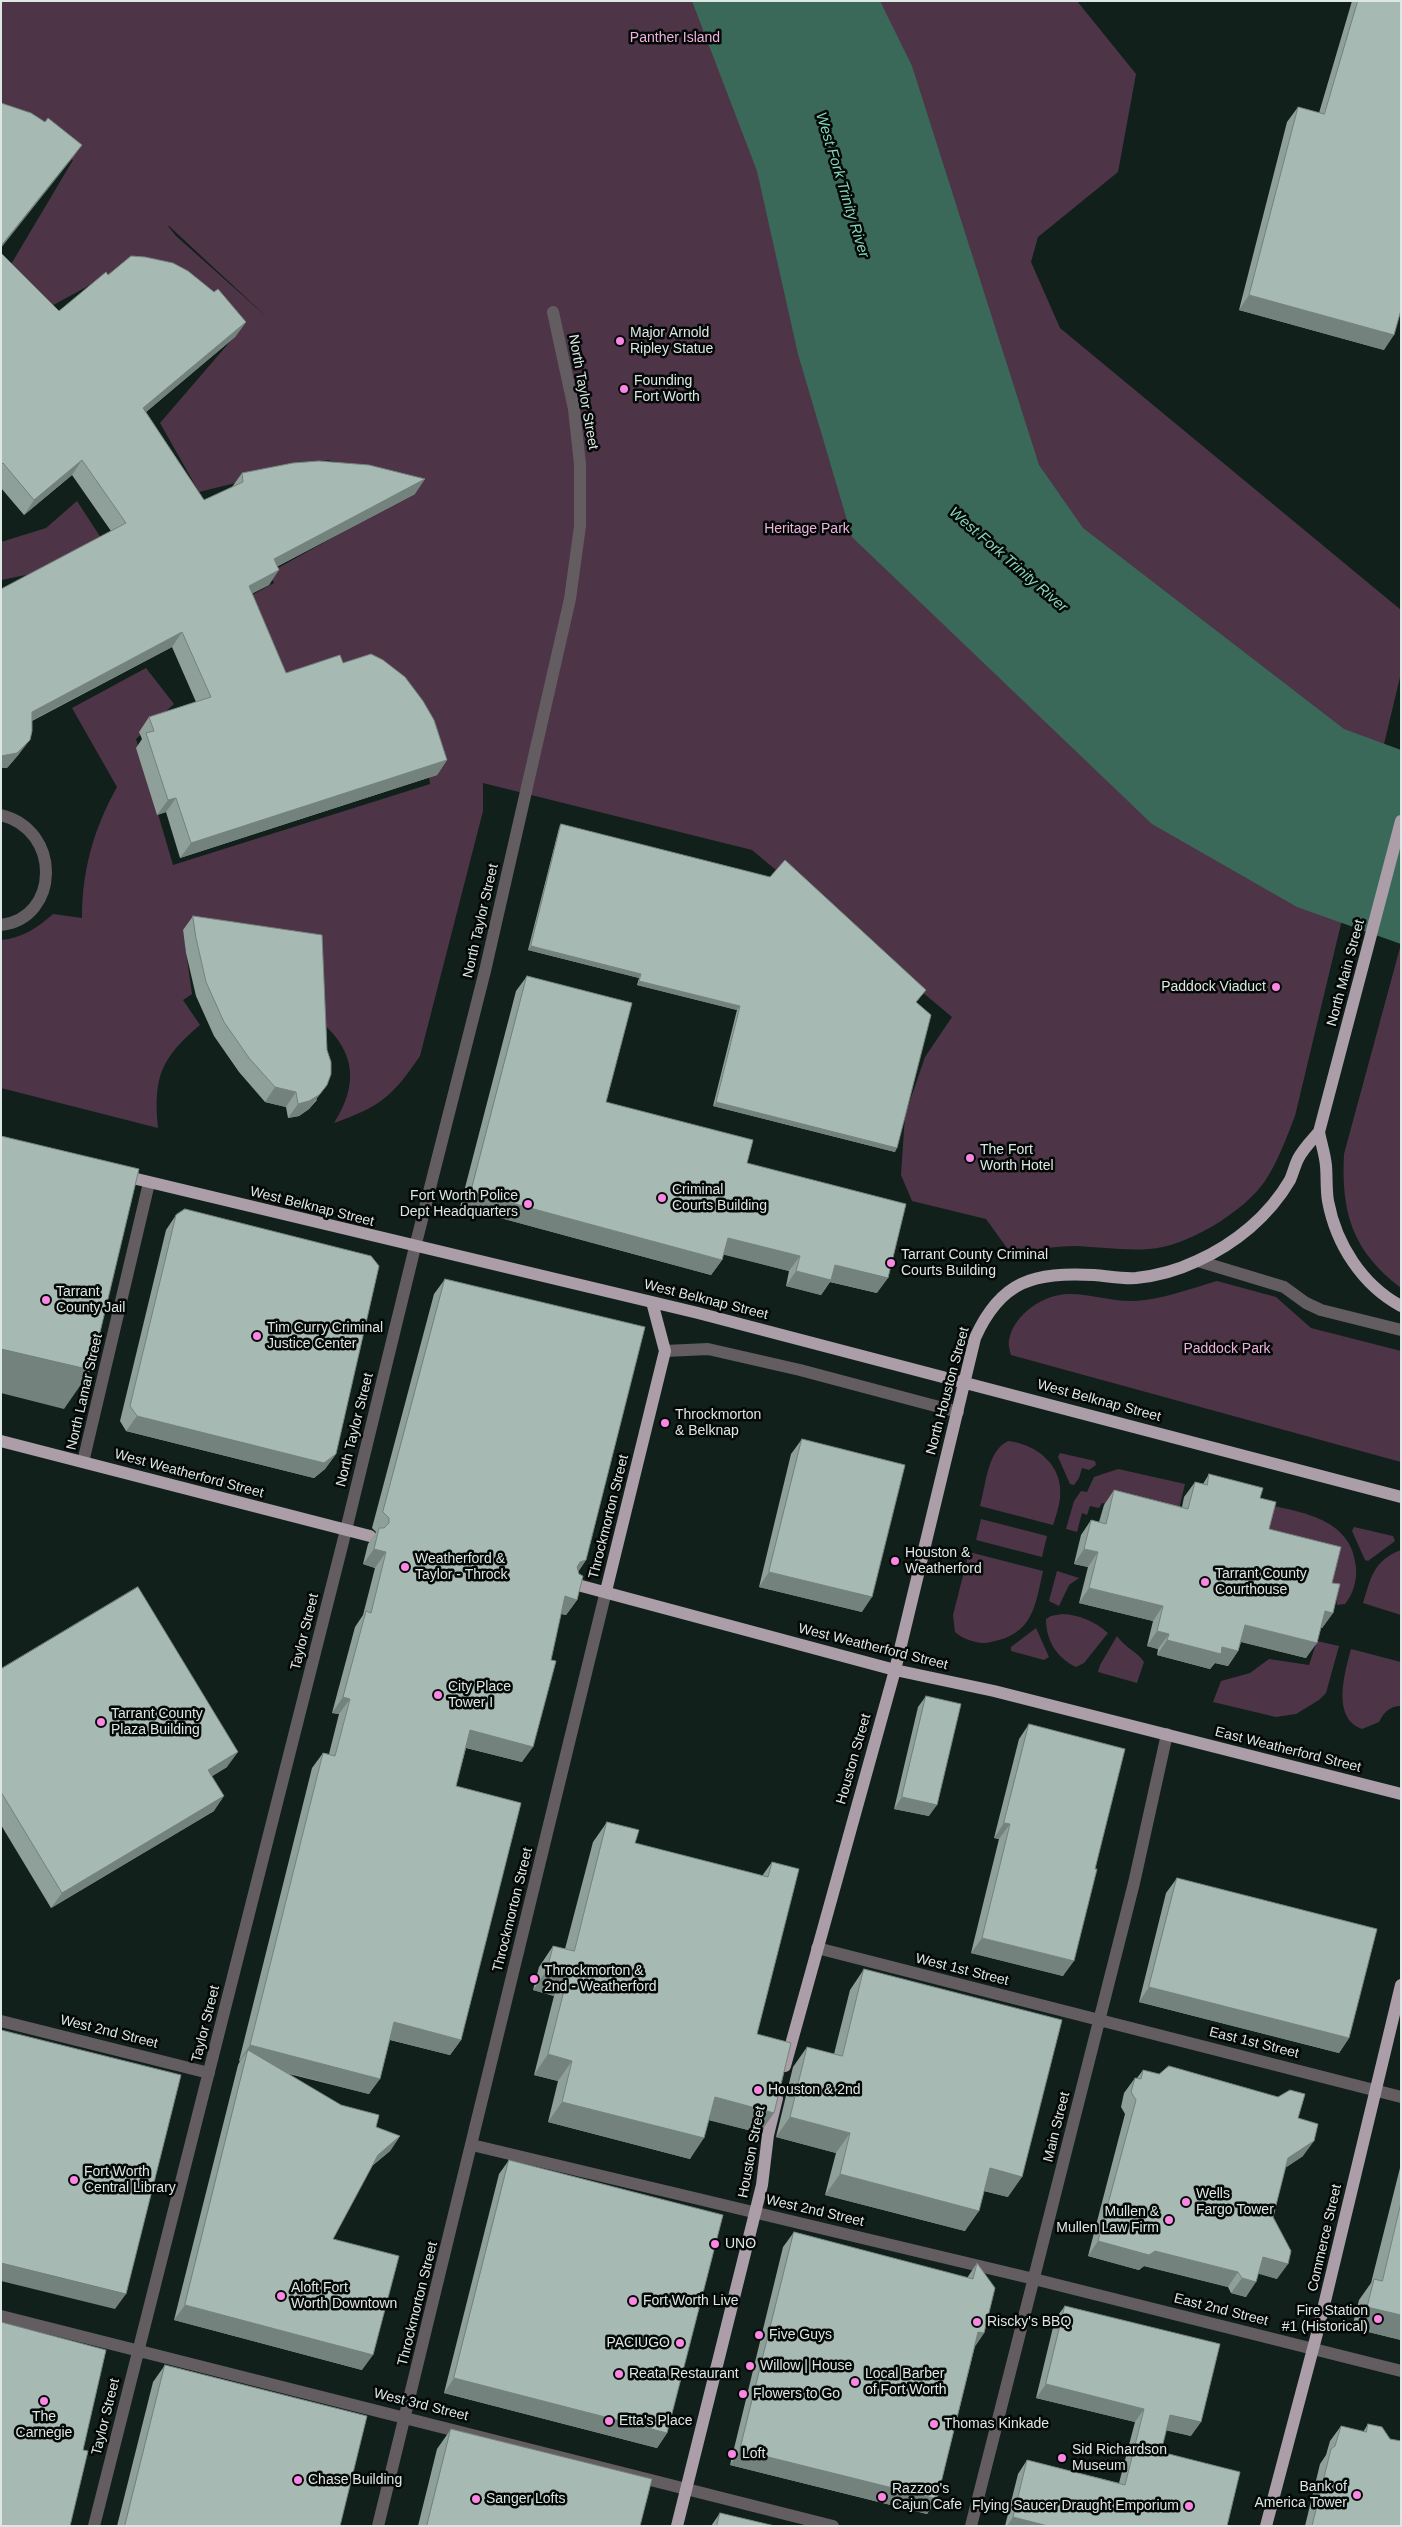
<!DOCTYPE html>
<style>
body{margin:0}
#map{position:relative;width:1402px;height:2527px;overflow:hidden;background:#11201b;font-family:Arial,sans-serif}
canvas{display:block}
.frame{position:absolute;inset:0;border:2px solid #dde7e3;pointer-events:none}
</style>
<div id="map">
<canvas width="1402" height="2527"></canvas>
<div class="frame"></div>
</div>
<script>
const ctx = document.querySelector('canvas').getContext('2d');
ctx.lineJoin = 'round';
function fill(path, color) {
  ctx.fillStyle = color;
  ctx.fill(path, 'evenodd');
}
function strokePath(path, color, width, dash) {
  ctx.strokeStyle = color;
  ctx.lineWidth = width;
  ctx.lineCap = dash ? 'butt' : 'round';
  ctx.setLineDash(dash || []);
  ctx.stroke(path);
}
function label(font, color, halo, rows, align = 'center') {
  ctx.font = font + ' Arial,sans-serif';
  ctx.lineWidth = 5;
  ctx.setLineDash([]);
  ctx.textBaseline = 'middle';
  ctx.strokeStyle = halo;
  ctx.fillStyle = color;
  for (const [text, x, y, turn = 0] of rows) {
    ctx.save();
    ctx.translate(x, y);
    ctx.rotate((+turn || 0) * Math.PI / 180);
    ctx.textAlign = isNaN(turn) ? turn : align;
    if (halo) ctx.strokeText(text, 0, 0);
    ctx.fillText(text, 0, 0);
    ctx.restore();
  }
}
fill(new Path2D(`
 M1,1H1077L1136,74L1118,172L1038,237L1031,262L1060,328L1401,610V673L1295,1116C1286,1139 1278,1161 1265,1181C1244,1212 1186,1247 1149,1249C1125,1251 1100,1247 1076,1246C1054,1246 1033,1250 1012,1255L986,1219L912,1201L901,1175L905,1115L925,1057L952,1017L752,850L483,783V811L420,1056C392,1097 381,1106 334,1123C361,1081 354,1047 315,1017L312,950L183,930L192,994L183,1000L200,1025C161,1058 153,1077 158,1128L1,1088V940C23,938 37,928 53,914L82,918C82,870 94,828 117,787L72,708L146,668L174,704L136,739L173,865L430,784L420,709L275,684L239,602L274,583L269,573L413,493L382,477L328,460L199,492L160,423L234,337L139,258L48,308L10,266L73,160L1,120ZM168,226H169L268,318L176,236Z
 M77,501L101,538L36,573L1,580V542L46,528Z
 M1401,944V1288C1352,1251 1341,1212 1344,1154Z
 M1217,1281L1276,1297L1311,1328L1401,1351V1462L1011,1355C1010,1351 1008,1345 1009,1340C1014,1314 1044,1294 1069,1294C1091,1294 1113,1302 1135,1301C1163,1299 1190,1289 1217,1281Z
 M1008,1441C1037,1444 1064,1466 1060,1498C1059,1507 1056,1516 1053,1525L980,1506C986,1485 987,1451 1008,1441Z
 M1060,1453L1095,1461L1096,1465L1089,1470L1082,1468L1079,1478L1074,1485L1070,1484L1058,1457Z
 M1118,1469L1185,1484L1176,1522L1102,1503L1099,1508L1090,1506L1087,1515L1082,1513L1077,1532L1066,1529L1074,1501L1081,1491L1087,1492L1094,1477Z
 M1256,1502C1296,1512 1352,1515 1356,1568C1357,1580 1353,1595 1345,1604L1337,1605L1336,1598L1274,1545Z
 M981,1519L1047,1536L1042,1557L976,1540Z
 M1354,1527L1393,1536L1395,1541L1368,1561L1365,1560L1352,1531Z
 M1401,1550V1615L1363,1603C1371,1577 1373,1561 1401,1550Z
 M969,1552L1043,1571C1035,1607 1033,1634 991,1642C979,1645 964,1640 955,1632L953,1615Z
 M1057,1571L1079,1578L1069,1585L1059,1606L1049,1601Z
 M1062,1614C1080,1615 1094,1621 1108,1633L1084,1663L1076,1667C1057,1658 1046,1641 1046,1619L1051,1616Z
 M1036,1628L1049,1657L1044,1660L1011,1651V1647Z
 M1117,1636C1124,1647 1138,1652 1144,1662L1137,1683L1098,1672L1100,1665Z
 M1317,1641L1339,1646L1326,1693L1319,1700L1296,1714L1276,1717L1213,1702L1221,1681L1250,1673L1269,1659L1309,1665Z
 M1351,1649L1401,1662V1706C1390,1706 1384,1712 1379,1722L1362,1729C1331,1718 1345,1672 1351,1649Z`), '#4d3547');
fill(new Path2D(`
 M692,1H880L912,66L1039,465L1083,528L1344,729L1401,750V944L1297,907L1152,824L852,537L798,354L757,171Z`), '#3a695a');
strokePath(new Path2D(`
 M1,815C62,830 60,918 1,925
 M1198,1261L1284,1287L1306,1303L1321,1310L1401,1330
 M665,1351L708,1349L800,1370L958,1412
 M83,1462L149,1183
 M817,1948L1401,2097
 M1,2021L209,2073
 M472,2145L1034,2279L1401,2371
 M1,2316L833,2526
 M94,2526L346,1530L415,1247L485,971L570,599L580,526V464L574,409L553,312
 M378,2526L606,1591
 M971,2526L1134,1883L1167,1734`), '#635d61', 12);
strokePath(new Path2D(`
 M1319,1132C1321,1143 1325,1154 1326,1166C1327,1177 1326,1189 1328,1201C1336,1244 1362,1285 1401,1306
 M120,1175L698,1313L1401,1497
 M1,1441L370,1536
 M574,1584L895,1670L994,1691L1401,1794
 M606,1591L665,1351L652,1302
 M785,2066L895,1670L975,1338C1001,1280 1034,1272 1094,1275C1108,1276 1122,1279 1136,1278C1156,1276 1178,1270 1197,1261C1235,1244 1269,1216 1290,1180C1293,1173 1295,1165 1298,1159C1303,1149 1312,1140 1319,1132L1401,821
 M677,2526L762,2185L768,2135L777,2098
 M1266,2526L1319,2326L1401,1985`), '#ab9ea8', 12);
fill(new Path2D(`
 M1352,1H1401L1384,350L1239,310L1287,122L1298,107L1319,113Z
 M1,253L59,311L108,275L246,322L235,337L146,412L204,500L232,487L242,473L415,494L278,566L269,585L252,593L286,673L343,663L447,760L437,775L180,858L166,812L157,815L136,748L142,739L139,732L149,717L196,702L172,647L32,721L19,754L7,768L111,531L72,475L24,515L1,488Z
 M561,824L926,990L916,1002L895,1152L713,1106L737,1010L637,985L639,978L528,950L559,828Z
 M193,916L317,1100L309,1109L299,1116L288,1118L286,1107L265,1102L239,1072L214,1036L196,996L186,953L183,930Z
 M527,976L606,1102L747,1163L877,1293L830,1282L821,1295L786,1286L789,1271L723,1254L722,1260L711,1275L460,1207L516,991Z
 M176,1215L336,1454L325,1469L314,1478L126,1431L120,1421L166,1230Z
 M445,1279L586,1560L578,1572L577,1600L566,1615L561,1614L522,1762L466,1748L456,1786L461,2040L450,2055L390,2040L369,2094L289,2074L376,2127L400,2136L390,2151L372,2166L333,2239L362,2370L174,2320L238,2065L240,2061H239L312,1768L323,1753L329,1754L339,1714L332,1713L355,1627L363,1615L375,1568L363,1564L368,1544L376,1532L372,1528L434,1294Z
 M802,1439L862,1612L759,1587L791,1454Z
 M1209,1474L1260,1498L1269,1529L1332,1583L1333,1613L1322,1628H1321L1306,1658L1241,1642L1238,1651L1228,1666L1215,1663L1210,1669L1157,1655L1158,1649L1147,1646L1153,1621L1079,1603L1088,1567L1074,1564L1081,1535L1091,1520L1099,1522L1104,1505L1114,1490L1182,1507L1184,1497L1195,1482L1203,1484Z
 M1,1669L227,1767L212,1776L214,1811L51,1908L1,1825Z
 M926,1696L929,1816L894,1809L918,1707Z
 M1029,1724L1095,1869L1063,1976L971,1953L999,1839L994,1838L1019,1739Z
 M607,1822L635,1843L762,1876L772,1862L757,2034L760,2133L709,2120L690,2159L548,2122L558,2081L534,2075L554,1996L533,1990L539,1967L553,1946L565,1949L593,1842Z
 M1177,1878L1349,2038L1339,2053L1139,2002L1166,1893Z
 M864,1969L1008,2197L984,2191L965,2231L825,2195L836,2153L776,2137L793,2067L807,2047L834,2054L850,1990Z
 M1143,2070L1298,2118L1303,2156L1285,2168L1273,2217L1277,2279L1258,2273L1246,2297L1231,2293L1228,2287L1144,2266L1139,2270L1088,2256L1125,2114L1121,2107L1124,2093L1135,2078H1137Z
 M509,2160L667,2433L657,2448L444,2393L499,2174Z
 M1401,2164V2340L1352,2328L1359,2300L1371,2283Z
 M794,2232L967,2278L977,2263L984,2333L975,2346L937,2499L927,2514L730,2465L783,2247Z
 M1065,2306L1191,2436L1166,2430L1161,2452L1227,2526H1005L1018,2474L1027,2460L1119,2483L1135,2422L1036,2398L1055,2319Z
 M165,2365L340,2526H117L153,2382Z
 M1368,2424L1390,2439L1401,2526H1305L1320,2464L1326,2455L1330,2441L1341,2426L1363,2432Z
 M451,2429L640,2526H418L437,2449Z
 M720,2513L775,2526H711Z`), '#8f9f99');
fill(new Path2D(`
 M82,145L71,160L1,248V246Z
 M1249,295L1394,335L1384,350L1239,310Z
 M246,322L235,337L133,423L143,408Z
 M82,460L72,475L24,515L34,500Z
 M425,479L415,494L263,574L274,559Z
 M279,570L269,585L238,601L249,586Z
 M182,632L172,647L21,726L32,712Z
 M30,740L19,754L7,768H1V756Z
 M447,760L437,775L180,858L191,843Z
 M176,798L166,812L157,815L168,800Z
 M531,946L641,974L639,978L528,950Z
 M639,981L740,1006L737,1010L637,985Z
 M327,1085L309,1109L299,1116L288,1118L298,1104Z
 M275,1087L296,1092L286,1107L265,1102Z
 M716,1102L897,1148L895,1152L713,1106Z
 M471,1192L722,1260L711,1275L460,1207Z
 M728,1238L800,1256L789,1271L717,1253Z
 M835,1265L888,1278L877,1293L830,1282L821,1295L786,1286L796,1271Z
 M1,1349L91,1370L64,1409L1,1393Z
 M137,1416L336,1454L325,1469L314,1478L126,1431Z
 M374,1549L386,1552L375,1568L363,1564Z
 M1084,1549L1098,1552L1088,1567L1074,1564Z
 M586,1560L575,1576L569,1578L580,1562Z
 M769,1572L872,1597L862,1612L759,1587Z
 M1089,1588L1163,1606L1153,1621L1079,1603Z
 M565,1596L577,1600L566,1615L554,1612Z
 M1325,1611L1333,1613L1322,1628L1315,1626Z
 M1245,1625L1317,1643L1306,1658L1234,1640Z
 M1157,1631L1169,1634L1158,1649L1147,1646Z
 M1167,1640L1222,1647L1238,1651L1228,1666L1215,1663L1210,1669L1157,1655Z
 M343,1697L350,1699L339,1714L332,1713Z
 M470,1730L533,1747L522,1762L459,1746Z
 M238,1752L227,1767L198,1785L208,1770Z
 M224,1796L214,1811L51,1908L62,1893Z
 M902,1797L937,1805L929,1816L894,1809Z
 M1004,1823L1010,1824L999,1839L994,1838Z
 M982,1938L1074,1961L1063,1976L971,1953Z
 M547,1970L568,1975L554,1996L533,1990Z
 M1149,1987L1349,2038L1339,2053L1139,2002Z
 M394,2022L461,2040L450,2055L383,2038Z
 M250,2045L380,2079L369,2094L245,2062L248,2050L240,2061H239Z
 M548,2054L572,2061L558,2081L534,2075Z
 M715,2097L774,2113L760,2133L700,2118Z
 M562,2102L704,2138L690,2159L548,2122Z
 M790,2117L850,2133L836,2153L776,2137Z
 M400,2136L390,2151L367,2170L378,2155Z
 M1314,2141L1303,2156L1277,2173L1288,2158Z
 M990,2168L1022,2177L1008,2197L976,2189Z
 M840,2174L979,2211L965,2231L825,2195Z
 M1098,2241L1155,2251L1238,2272L1228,2287L1144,2266L1139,2270L1088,2256Z
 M1263,2257L1288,2264L1277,2279L1252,2272Z
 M1,2263L126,2294L115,2309L1,2281Z
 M1242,2278L1256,2282L1246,2297L1231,2293Z
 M185,2305L373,2355L362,2370L174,2320Z
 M1367,2307L1401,2315V2340L1352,2328Z
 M978,2332L984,2333L974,2348Z
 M454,2378L667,2433L657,2448L444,2393Z
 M1046,2384L1144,2409L1135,2422L1036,2398Z
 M1170,2415L1201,2422L1191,2436L1160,2429Z
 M740,2450L937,2499L927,2514L730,2465Z
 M1013,2517L1048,2526H1007Z`), '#74827d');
const building = new Path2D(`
 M1358,1H1401V310L1394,335L1249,295L1298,107L1324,114Z
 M1,103L31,113L45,122L48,118L82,145L1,246Z
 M1,253L59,311L106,272L108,275L131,256L145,257L173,263L188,271L214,292L218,289L246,322L143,408L204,500L243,482L242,473L293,463L319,461L369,465L425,479L274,559L279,570L249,586L286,673L340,655L343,663L371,654L383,660L405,677L423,701L434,720L447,760L191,843L176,798L168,800L146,733L154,731L149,717L211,697L182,632L32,712V731L30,740L17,753L1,756V589L126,523L82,460L34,500L3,463L1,465Z
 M561,824L770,877L785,860L926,990L916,1002L931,1015L897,1148L716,1102L740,1006L639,981L641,974L531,946Z
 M193,916L322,935L327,1050L331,1062V1074L327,1085L319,1095L309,1101L298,1104L296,1092L275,1087L249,1058L224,1022L206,982L196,938Z
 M527,976L632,1003L606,1102L753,1140L747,1163L906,1204L888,1278L835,1265L831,1280L796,1271L800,1256L728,1238L722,1260L471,1192Z
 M1,1136L139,1169L91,1370L1,1349Z
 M185,1209L371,1256L379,1266L336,1454L324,1463L137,1416L130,1406L176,1215Z
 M445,1279L645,1327L586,1560L580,1562L577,1567L579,1574L583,1576L577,1600L565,1596L551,1660L556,1661L533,1747L470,1730L456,1786L521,1803L461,2040L394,2022L380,2079L250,2045L323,1753L335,1756L350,1699L343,1697L366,1611L371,1613L386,1552L374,1549L379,1528H384L389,1523V1518L383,1512Z
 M802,1439L905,1465L872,1597L769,1572Z
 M1209,1474L1263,1488L1260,1498L1276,1502L1269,1529L1341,1547L1332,1583L1340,1584L1336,1600L1333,1613L1325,1611L1317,1643L1245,1625L1238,1651L1222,1647L1221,1654L1167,1640L1169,1634L1157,1631L1163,1606L1089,1588L1098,1552L1084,1549L1091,1520L1106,1524L1114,1490L1188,1509L1195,1482L1207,1485Z
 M138,1587L238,1752L208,1770L224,1796L62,1893L1,1792V1669Z
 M926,1696L961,1704L937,1805L902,1797Z
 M1029,1724L1125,1749L1095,1869H1097L1074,1961L982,1938L1010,1824L1004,1823Z
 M607,1822L639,1830L635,1843L768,1877L772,1862L799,1869L757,2034L791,2043L774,2113L715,2097L704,2138L562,2102L572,2061L548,2054L568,1975L547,1970L553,1946L574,1951Z
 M1177,1878L1377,1929L1349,2038L1149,1987Z
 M864,1969L1062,2020L1022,2177L990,2168L979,2211L840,2174L850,2133L790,2117L807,2047L842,2056Z
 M1,2030L181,2075L126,2294L1,2263Z
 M248,2050L341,2105L379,2115L376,2127L400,2136L378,2155L333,2239L399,2256L373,2355L185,2305Z
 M1169,2066L1278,2097L1290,2090L1305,2094L1298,2118L1318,2124L1314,2141L1288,2158L1273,2217L1291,2251L1288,2264L1263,2257L1256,2282L1242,2278L1238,2272L1155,2251L1149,2255L1098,2241L1136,2100L1131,2092L1135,2078L1141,2079L1143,2070L1159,2074Z
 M509,2160L723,2215L667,2433L454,2378Z
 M1401,2203V2315L1367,2307L1374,2279L1382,2281Z
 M794,2232L973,2279L977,2263L995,2288L984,2333L978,2332L937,2499L740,2450Z
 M1065,2306L1220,2344L1201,2422L1170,2415L1161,2452L1240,2472L1227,2526H1048L1013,2517L1027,2460L1125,2485L1144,2409L1046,2384Z
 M1,2322L106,2350L83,2450L88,2451L70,2526H1Z
 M165,2365L367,2416L340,2526H125Z
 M1368,2424L1382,2427L1390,2439L1401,2441V2526H1312L1331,2449L1335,2446L1341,2426L1366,2432Z
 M451,2429L652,2479L640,2526H427Z
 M720,2513L775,2526H717Z`);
fill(building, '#a6b9b2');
strokePath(building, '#74827d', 1);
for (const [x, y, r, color] of [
 [620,341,5,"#fc86e3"],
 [624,389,5,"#fc86e3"],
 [1276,987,5,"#fc86e3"],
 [970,1158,5,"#fc86e3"],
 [662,1198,5,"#fc86e3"],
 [528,1204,5,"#fc86e3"],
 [891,1263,5,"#fc86e3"],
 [46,1300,5,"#fc86e3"],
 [257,1336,5,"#fc86e3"],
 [665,1423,5,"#fc86e3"],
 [895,1561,5,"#fc86e3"],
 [405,1567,5,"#fc86e3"],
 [1205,1582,5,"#fc86e3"],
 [438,1695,5,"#fc86e3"],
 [101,1722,5,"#fc86e3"],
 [534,1979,5,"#fc86e3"],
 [758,2090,5,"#fc86e3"],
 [74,2180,5,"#fc86e3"],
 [1186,2202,5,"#fc86e3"],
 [1169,2220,5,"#fc86e3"],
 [715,2244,5,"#fc86e3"],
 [281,2296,5,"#fc86e3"],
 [633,2301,5,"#fc86e3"],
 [1378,2319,5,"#fc86e3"],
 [977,2322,5,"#fc86e3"],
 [759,2335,5,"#fc86e3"],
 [680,2343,5,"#fc86e3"],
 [750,2366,5,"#fc86e3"],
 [619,2374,5,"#fc86e3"],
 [855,2382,5,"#fc86e3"],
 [743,2394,5,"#fc86e3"],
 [44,2401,5,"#fc86e3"],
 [609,2421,5,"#fc86e3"],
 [934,2424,5,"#fc86e3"],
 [732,2454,5,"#fc86e3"],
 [1062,2458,5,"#fc86e3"],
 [298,2480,5,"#fc86e3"],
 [1357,2495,5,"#fc86e3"],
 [882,2497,5,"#fc86e3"],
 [476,2499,5,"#fc86e3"],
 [1189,2506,5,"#fc86e3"]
]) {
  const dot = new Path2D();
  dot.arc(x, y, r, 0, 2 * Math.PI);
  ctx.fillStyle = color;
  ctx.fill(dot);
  strokePath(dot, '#040806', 2);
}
label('14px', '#edb2de', '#040806', [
 ["Panther Island",675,38],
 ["Heritage Park",807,529],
 ["Paddock Park",1227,1349]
]);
label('14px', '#dde7e3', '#040806', [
 ["Major Arnold",630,333],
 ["Ripley Statue",630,349],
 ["Founding",634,381],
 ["Fort Worth",634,397],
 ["Paddock Viaduct",1266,987,"right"],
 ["The Fort",980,1150],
 ["Worth Hotel",980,1166],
 ["Criminal",672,1190],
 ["Courts Building",672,1206],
 ["Fort Worth Police",518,1196,"right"],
 ["Dept Headquarters",518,1212,"right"],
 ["Tarrant County Criminal",901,1255],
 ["Courts Building",901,1271],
 ["Tarrant",56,1292],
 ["County Jail",56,1308],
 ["Tim Curry Criminal",267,1328],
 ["Justice Center",267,1344],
 ["Throckmorton",675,1415],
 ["& Belknap",675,1431],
 ["Houston &",905,1553],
 ["Weatherford",905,1569],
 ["Weatherford &",415,1559],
 ["Taylor - Throck",415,1575],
 ["Tarrant County",1215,1574],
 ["Courthouse",1215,1590],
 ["City Place",448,1687],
 ["Tower I",448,1703],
 ["Tarrant County",111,1714],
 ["Plaza Building",111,1730],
 ["Throckmorton &",544,1971],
 ["2nd - Weatherford",544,1987],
 ["Houston & 2nd",768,2090],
 ["Fort Worth",84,2172],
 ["Central Library",84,2188],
 ["Wells",1196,2194],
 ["Fargo Tower",1196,2210],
 ["Mullen &",1159,2212,"right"],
 ["Mullen Law Firm",1159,2228,"right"],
 ["UNO",725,2244],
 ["Aloft Fort",291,2288],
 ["Worth Downtown",291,2304],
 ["Fort Worth Live",643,2301],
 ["Fire Station",1368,2311,"right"],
 ["#1 (Historical)",1368,2327,"right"],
 ["Riscky's BBQ",987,2322],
 ["Five Guys",769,2335],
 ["PACIUGO",670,2343,"right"],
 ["Willow | House",760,2366],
 ["Reata Restaurant",629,2374],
 ["Local Barber",865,2374],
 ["of Fort Worth",865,2390],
 ["Flowers to Go",753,2394],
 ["The",44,2417,"center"],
 ["Carnegie",44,2433,"center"],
 ["Etta's Place",619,2421],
 ["Thomas Kinkade",944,2424],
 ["Sid Richardson",1072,2450],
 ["Museum",1072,2466],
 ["Loft",742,2454],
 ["Chase Building",308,2480],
 ["Bank of",1347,2487,"right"],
 ["America Tower",1347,2503,"right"],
 ["Razzoo's",892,2489],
 ["Cajun Cafe",892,2505],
 ["Sanger Lofts",486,2499],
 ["Flying Saucer Draught Emporium",1179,2506,"right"]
], 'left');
label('14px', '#dde7e3', '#040806', [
 ["North Taylor Street",583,392,80],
 ["North Taylor Street",481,921,-77],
 ["North Main Street",1346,973,-75],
 ["West Belknap Street",312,1207,14],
 ["West Belknap Street",706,1300,14],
 ["North Houston Street",948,1391,-75],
 ["North Lamar Street",85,1392,-77],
 ["West Belknap Street",1099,1401,15],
 ["North Taylor Street",355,1430,-76],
 ["West Weatherford Street",189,1474,15],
 ["Throckmorton Street",609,1517,-76],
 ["Taylor Street",305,1632,-76],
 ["West Weatherford Street",873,1647,14],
 ["East Weatherford Street",1288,1750,14],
 ["Houston Street",854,1759,-74],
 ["Throckmorton Street",513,1910,-76],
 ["West 1st Street",962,1970,14],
 ["Taylor Street",206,2024,-76],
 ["West 2nd Street",109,2032,14],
 ["East 1st Street",1254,2043,14],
 ["Main Street",1057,2127,-76],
 ["Houston Street",752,2152,-79],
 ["West 2nd Street",815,2211,13],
 ["Commerce Street",1325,2238,-77],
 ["Throckmorton Street",418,2304,-76],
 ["East 2nd Street",1221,2310,14],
 ["West 3rd Street",421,2405,14],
 ["Taylor Street",106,2417,-76]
]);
label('italic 15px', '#85d5ba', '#040806', [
 ["West Fork Trinity River",842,185,73],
 ["West Fork Trinity River",1008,560,41]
]);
</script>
